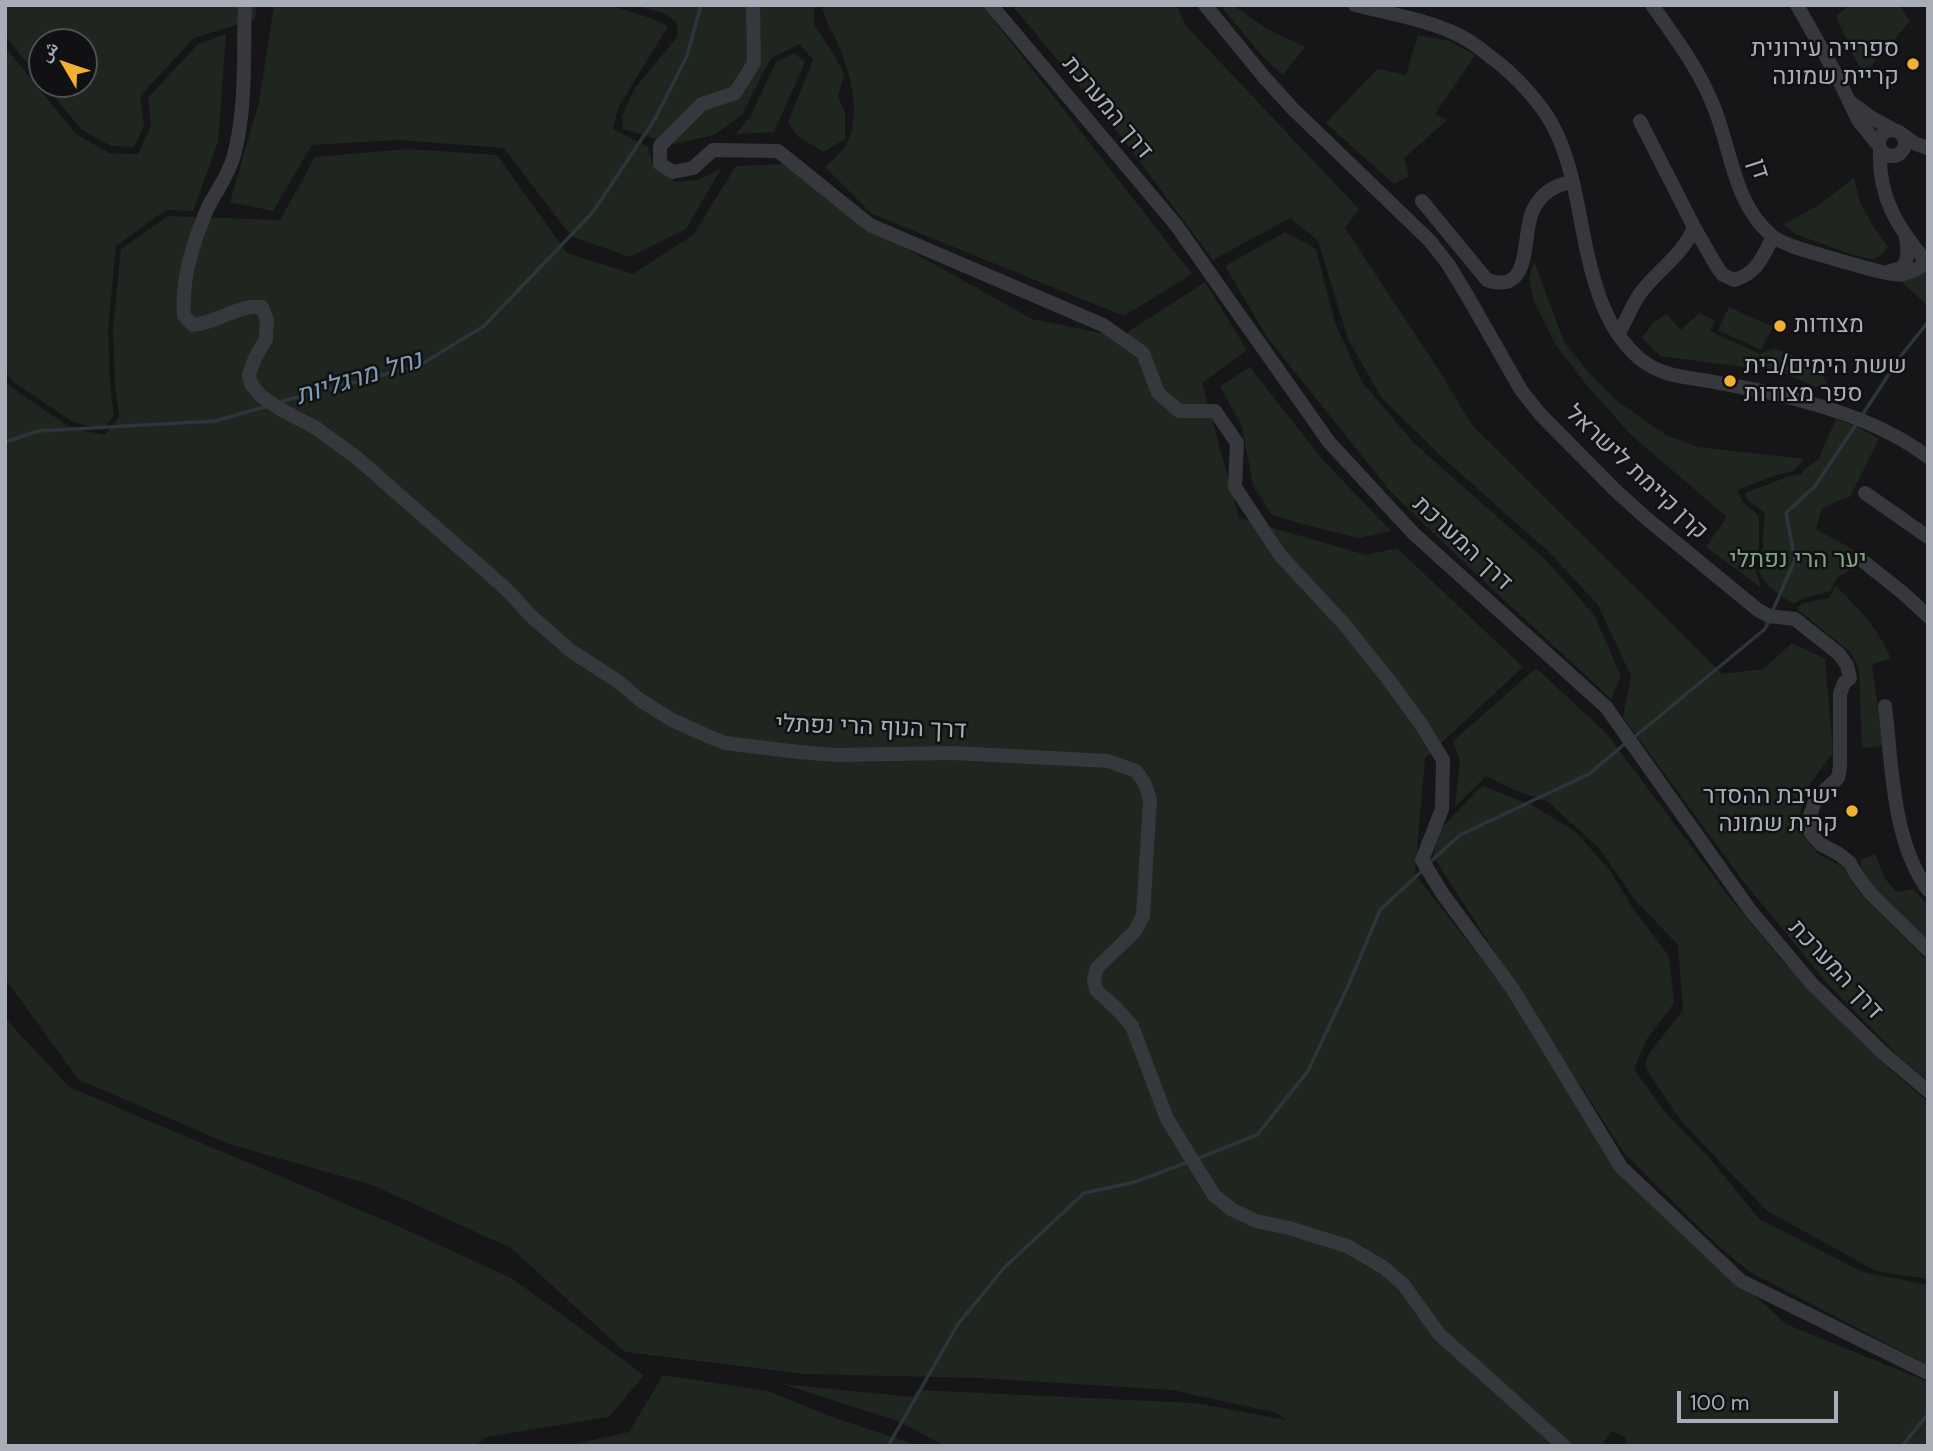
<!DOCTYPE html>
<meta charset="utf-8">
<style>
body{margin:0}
#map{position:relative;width:1933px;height:1451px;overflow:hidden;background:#161618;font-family:"DM Sans","Noto Naskh Arabic",sans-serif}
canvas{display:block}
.frame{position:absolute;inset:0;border:7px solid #a8adb8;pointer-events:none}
.north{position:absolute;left:28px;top:28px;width:70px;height:70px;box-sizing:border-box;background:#111113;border:2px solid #4d4f55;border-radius:50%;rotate:309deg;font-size:19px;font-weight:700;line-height:28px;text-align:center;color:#a8adb8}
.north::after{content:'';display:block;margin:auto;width:24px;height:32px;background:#f2b134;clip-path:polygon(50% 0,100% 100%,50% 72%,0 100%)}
.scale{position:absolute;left:1677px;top:1391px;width:161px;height:32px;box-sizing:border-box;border:4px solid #a8adb8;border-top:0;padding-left:9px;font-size:21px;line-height:24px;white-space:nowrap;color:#a8adb8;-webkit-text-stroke:5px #111113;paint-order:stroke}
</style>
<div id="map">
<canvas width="1933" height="1451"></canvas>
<div class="frame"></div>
<div class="north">ش</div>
<div class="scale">100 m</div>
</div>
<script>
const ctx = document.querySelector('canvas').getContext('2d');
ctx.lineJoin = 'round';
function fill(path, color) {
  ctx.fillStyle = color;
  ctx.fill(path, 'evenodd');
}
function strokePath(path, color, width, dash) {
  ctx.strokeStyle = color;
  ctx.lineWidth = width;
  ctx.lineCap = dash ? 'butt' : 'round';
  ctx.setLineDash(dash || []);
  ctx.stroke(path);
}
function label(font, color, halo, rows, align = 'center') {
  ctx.font = font + ' "DM Sans",Heebo,sans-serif';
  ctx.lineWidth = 5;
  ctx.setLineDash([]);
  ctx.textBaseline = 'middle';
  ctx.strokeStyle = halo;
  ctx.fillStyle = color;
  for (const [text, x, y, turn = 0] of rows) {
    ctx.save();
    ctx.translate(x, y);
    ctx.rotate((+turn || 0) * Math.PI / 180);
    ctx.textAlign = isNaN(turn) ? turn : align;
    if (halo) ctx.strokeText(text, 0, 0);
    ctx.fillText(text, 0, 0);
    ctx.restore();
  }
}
fill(new Path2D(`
 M5,5H257L255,19L194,38L140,96L144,126L134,147L111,146L81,129L44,84H84V42H42V81L5,36Z
 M274,5H610L650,18L668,26L618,108L613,129L648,147L652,163L676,182L698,180L721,169L686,229L630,257L571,236L504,148L398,140L312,145L273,211L230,202L259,102Z
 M634,5H814V24L834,55L844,74L838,96L845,113V139L824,152L797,136L788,122L813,60L800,44L771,58L742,115L714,135L674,144L623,129L622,116L635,88L678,36L676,21L663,13Z
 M822,5H982L1192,274L1124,316L872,214L825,167C831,161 839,155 844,148C863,119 851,75 839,46C833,32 824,20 822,5Z
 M1012,5H1176L1186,26L1359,209L1345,228L1437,367L1472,425L1722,674L1763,669L1792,643L1825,659L1833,753L1805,791L1797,829L1818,854L1843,867L1860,893L1923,957L1928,958V1081L1898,1056L1826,982L1743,881L1623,717L1631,676L1598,605L1551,554L1444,459L1381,397L1348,339L1318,241L1290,218L1213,260L1122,138Z
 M1220,5H1233L1267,29L1305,47L1283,75L1264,58Z
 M1849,5H1899L1910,21L1864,74L1853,55L1836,16Z
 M226,34L218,142L193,211L166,210L116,246L108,329L110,384L114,415L103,429L73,422L15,383L5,372V47L76,134L109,153L138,154L151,127L148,98L198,44Z
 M1418,35L1450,41L1475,55L1435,114L1447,120L1404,158L1409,176L1394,184L1326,123L1377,69L1406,75Z
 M794,53L805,62L774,132L736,134L750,117L776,62Z
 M408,149L497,155L567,253L633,274L693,235L736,166L786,164L864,225L1032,319L1120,337L1205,282L1247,350L1202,383L1239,518L1366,555L1397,548L1523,667L1425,758L1415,874L1521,1010L1617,1171L1786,1324L1928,1382V1446H1624L1627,1438L1612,1431L1601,1446H945L898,1421L782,1384L913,1397L918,1390L1195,1403L1286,1420L1277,1413L1172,1390L979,1378L805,1374L625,1352L511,1248L372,1185L229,1144L79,1080L5,979V380L11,387L71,428L105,435L119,417L115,384L113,329L121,249L168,216L280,220L315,157Z
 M1854,178L1860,202L1873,226L1888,247L1882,254L1874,259L1856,256L1795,234L1784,224L1817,206Z
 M1285,232L1316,249L1335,323L1362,382L1414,443L1546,560L1595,616L1621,677L1611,699L1460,559L1390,491L1267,337L1225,266Z
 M1534,261L1564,342L1590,374L1617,401L1666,435L1698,447L1805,459L1793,471L1779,474L1737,490L1743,502L1759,516V545L1754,565L1761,588L1706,547L1727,517L1630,434L1585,383L1555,344L1533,299L1529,278Z
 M1916,272L1928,274V306L1897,278Z
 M1729,307L1773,327L1761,350L1718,330Z
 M1699,313L1715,320L1710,331L1760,354L1773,348C1792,355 1819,363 1827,384L1816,387L1781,372L1660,356L1642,338L1652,324L1666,314L1681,330Z
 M1250,367L1322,459L1391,531L1358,538L1295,522L1271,514L1253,485L1242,427L1220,386Z
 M1836,419L1861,429L1879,439L1850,497L1837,501L1821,510L1816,529L1861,554L1853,568L1838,577L1830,591L1804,598L1793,604C1780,595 1756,581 1758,563C1759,557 1762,552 1763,547C1763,535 1763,525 1765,513L1748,500L1745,493L1787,477L1801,474L1804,470L1819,458Z
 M1836,586C1859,609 1879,629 1891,659L1872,664L1883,746L1862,748L1859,669L1851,653L1796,608L1804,603L1829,598Z
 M1536,668L1606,733L1730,898L1784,963L1893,1072L1928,1102V1279L1876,1271L1767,1211L1682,1122L1645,1067L1648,1055L1683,1010L1678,945L1635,900L1599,848L1547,801L1514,790L1486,776L1455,807L1460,761L1453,741Z
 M1482,786L1532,805L1576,832L1611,872L1632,907L1669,956L1674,1003L1647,1039L1634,1069L1664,1111L1713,1162L1759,1219L1863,1272L1928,1285V1365L1750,1272L1716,1244L1624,1153L1433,856L1440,829Z
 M1875,854L1886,880L1897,892L1913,889L1928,905V945L1869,887L1861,871V860Z
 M5,1018L69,1087L398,1226L513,1279L644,1375L609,1417L487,1437L474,1446H5Z
 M663,1375L768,1391L829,1416L919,1446H566L629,1432Z`), '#1e261f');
strokePath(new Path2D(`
 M279,402L420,365L484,326L593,212L655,119L687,56L701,5
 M1861,417L1900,357L1928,322
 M5,442L38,431L215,421L268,406
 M1772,612L1795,560L1786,513L1815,486L1857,423
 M1633,738L1765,629L1769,620
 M1429,863L1460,835L1589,774L1627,742
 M1196,1159L1257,1135L1308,1071L1349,984L1380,910L1424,869
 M888,1446L958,1324L1004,1268L1084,1193L1135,1182L1188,1162
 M1902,1446L1928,1414`), '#2c353c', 3.5);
strokePath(new Path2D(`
 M245,5C243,55 247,106 234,155C229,176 214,193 206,212C192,245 181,281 184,316L193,325C217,323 239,304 262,307L267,320L266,339L255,358L249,375L251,384L261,396L280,409L316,428L357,458L487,572L509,592L531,616L571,651L619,682L640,700L672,720L710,737L725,743L799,752L834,755L953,753L1108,761L1136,771L1144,782L1150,799L1143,916L1135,931L1097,968L1094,979L1096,990L1116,1008L1132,1026L1167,1119L1214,1195L1231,1209L1256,1221L1289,1228L1347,1246L1383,1267L1403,1284L1439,1334L1564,1446
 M753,5L754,63L735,93L702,104L660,146V164L673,172L693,168L713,150L778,151L870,225L1103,325L1143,353L1158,393L1179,411H1215L1237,443L1235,487L1280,555L1344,624L1391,683L1421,724L1443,760L1442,809L1422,860L1442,893L1512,988L1621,1167L1741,1281L1928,1373
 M991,5L1176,225L1329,442L1413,533L1606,707L1750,910L1812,984L1883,1053L1928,1091
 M1205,5L1264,77L1292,108L1430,241L1448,264L1468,297L1521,390L1540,414L1614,489L1646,518L1758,610L1769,616L1795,619L1839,654L1847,665L1850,678L1844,683L1840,694V766L1838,778L1816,798L1810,816V832L1820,844L1839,854L1850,863L1856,874L1870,893L1928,950
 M1355,5C1387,13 1422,19 1452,32C1467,38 1480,48 1492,58C1513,73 1540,102 1552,124C1573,163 1578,210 1587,252C1596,292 1608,332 1640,359C1661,376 1684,377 1709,381C1728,385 1748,388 1767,392C1822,405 1882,422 1928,457
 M1652,5C1674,36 1696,65 1711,100C1731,144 1732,202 1771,235C1785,247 1823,255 1841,261C1853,264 1893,277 1903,274C1911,272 1920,267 1928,264C1898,228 1878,198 1880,150
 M1797,5L1837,76L1858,120L1879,146
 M1850,102L1872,118L1892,129
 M1879 143a13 13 0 1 1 26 0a13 13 0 1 1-26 0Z
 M1903,135L1916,144L1928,148
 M1422,201L1487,280C1534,296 1521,233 1533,210C1541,193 1554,185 1572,182
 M1694,227L1717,267L1723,275L1734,280C1758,273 1762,257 1773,237
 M1890,271L1902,268C1909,258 1908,250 1906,238
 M1618,335C1626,321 1632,304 1642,291C1659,269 1684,254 1694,227L1640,121
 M1865,493L1928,537
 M1864,562L1903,593L1928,616
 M1885,706C1892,764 1892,841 1928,890`), '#37383d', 14);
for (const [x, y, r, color] of [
 [1913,64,7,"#f2b134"],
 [1780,326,7,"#f2b134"],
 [1730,381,7,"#f2b134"],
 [1852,811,7,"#f2b134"]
]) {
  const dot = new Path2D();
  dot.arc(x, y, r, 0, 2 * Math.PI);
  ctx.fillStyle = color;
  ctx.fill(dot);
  strokePath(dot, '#111113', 2.5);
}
label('24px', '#a8adb8', '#111113', [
 ["ספרייה עירונית",1899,50],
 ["קריית שמונה",1899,78],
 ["מצודות",1794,326,"left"],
 ["ששת הימים/בית",1744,367,"left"],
 ["ספר מצודות",1744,395,"left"],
 ["ישיבת ההסדר",1838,797],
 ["קרית שמונה",1838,825]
], 'right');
label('24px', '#a8adb8', '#111113', [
 ["דרך המערכת",1107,108,50],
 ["דן",1758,169,72],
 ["קרן קיימת לישראל",1636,473,43],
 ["דרך המערכת",1462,544,43],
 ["דרך הנוף הרי נפתלי",871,728,2],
 ["דרך המערכת",1835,970,47]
]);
label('24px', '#7fa381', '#111113', [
 ["יער הרי נפתלי",1798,561]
]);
label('italic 26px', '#7f9bb3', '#111113', [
 ["נחל מרגליות",359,379,-17]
]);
</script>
